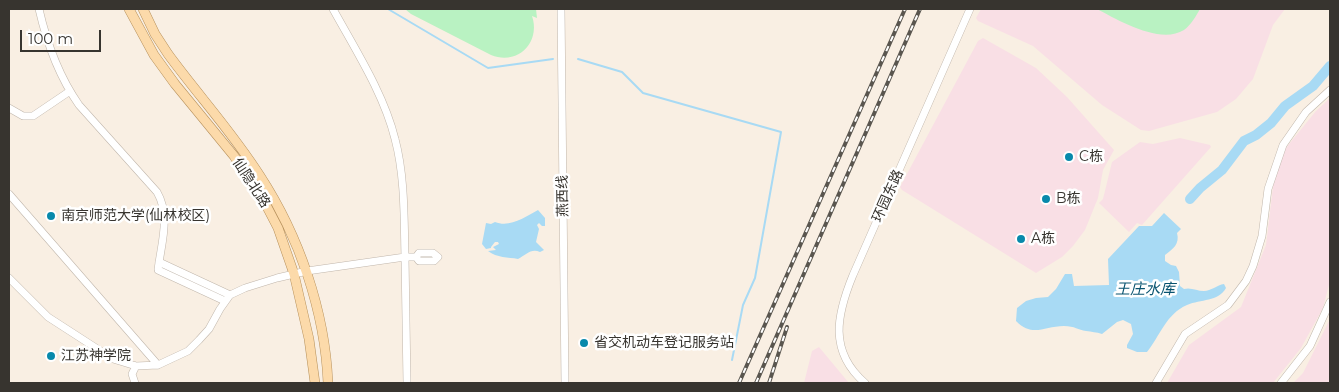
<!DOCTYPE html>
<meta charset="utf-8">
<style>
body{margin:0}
#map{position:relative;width:1339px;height:392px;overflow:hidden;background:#f9efe3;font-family:Montserrat,sans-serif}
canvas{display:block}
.frame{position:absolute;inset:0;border:10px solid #37342f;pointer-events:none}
.scale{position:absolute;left:20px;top:30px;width:81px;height:22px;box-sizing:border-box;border:2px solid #37342f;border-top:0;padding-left:6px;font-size:15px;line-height:18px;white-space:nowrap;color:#37342f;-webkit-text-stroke:4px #fff;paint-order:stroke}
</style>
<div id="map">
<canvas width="1339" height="392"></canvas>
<div class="frame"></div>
<div class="scale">100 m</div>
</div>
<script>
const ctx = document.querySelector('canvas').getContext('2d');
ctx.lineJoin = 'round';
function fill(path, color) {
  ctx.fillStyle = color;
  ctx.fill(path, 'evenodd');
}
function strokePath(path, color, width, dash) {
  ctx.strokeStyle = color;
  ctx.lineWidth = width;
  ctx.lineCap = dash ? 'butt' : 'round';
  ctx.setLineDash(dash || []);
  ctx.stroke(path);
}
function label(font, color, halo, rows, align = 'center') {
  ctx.font = font + ' Montserrat,"Noto Sans SC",sans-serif';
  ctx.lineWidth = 5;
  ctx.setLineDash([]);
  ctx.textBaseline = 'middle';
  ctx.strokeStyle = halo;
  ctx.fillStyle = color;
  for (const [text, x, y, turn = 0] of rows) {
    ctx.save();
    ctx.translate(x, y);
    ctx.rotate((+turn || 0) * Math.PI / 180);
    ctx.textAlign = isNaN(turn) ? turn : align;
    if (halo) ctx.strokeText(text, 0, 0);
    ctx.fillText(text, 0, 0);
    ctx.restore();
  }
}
fill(new Path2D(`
 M981,9H1285L1273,25L1253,79L1236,99L1217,112L1149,131L1141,130L1102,105L1033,46L978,21L976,18Z
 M983,38L1036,68L1067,97L1114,150L1103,170L1098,198L1085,230L1073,246L1062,257L1036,273L902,190L900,187L978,41Z
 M1330,98V281L1323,308L1301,348L1273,383H1167L1189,345L1241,307L1266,245L1274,179L1285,149L1316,111Z
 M1180,138L1210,145L1211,147L1142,225L1137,223L1129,232L1099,203L1103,199L1112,162L1140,142L1153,144Z
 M1330,319V383H1293L1303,373Z
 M819,347L849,383H804L812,351Z`), '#f9dfe5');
fill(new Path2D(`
 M405,9H536L537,18L532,16C541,42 518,66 491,55L411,14Z
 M1097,9H1200C1196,16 1191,25 1184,30C1160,45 1118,20 1097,9Z`), '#b9f2c2');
fill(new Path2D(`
 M538,210L545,218V226H542L539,223L537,225L539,229L536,242L544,250L540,252C531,248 526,255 518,259C508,257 497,258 488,251L496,250L493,247L499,244L498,242H495L491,247V248L486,249L482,244L486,223L491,224L495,222C510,228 525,217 538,210Z
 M1164,213L1181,229L1177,233C1180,244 1173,249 1165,255V261L1171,265L1176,266L1179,272L1180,286L1184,289C1191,287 1197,291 1204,291C1211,291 1217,285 1224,284L1226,288C1218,302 1201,299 1187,305C1166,314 1160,336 1147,352H1137L1127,348V345L1133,334L1131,324L1123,320L1117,322L1102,334C1096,332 1092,332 1086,331C1078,330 1075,326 1064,326C1044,326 1033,338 1016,321L1017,308L1026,301L1036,298L1048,297L1056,289L1065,274H1072L1074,286L1109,285L1108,259L1139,226H1152Z`), '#a8daf4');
strokePath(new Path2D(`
 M388,9L488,68L553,59
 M578,59L622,72L643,93L781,132L755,278L743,305L732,360`), '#a8daf4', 2);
strokePath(new Path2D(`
 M1190,199L1200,188L1222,170L1244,141L1256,135L1271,123L1285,106L1313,86L1330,66`), '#a8daf4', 10);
const minor = new Path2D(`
 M39,9C47,44 58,75 79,105L157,192C171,216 161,244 158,270L225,301
 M561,9L565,383
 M9,108L23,116H33L70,91
 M9,194L158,365
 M159,262L230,295
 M9,278L48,317L113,359L136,366L158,365L188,351L199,340L209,329L220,309L230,295L245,288L277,278L307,271L405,257C404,219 405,176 395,139C384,94 355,49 333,9
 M135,383L132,374L136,366
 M407,383L405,257H416L419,253H433L438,257L434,261H419L416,257
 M865,383C828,351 837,314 853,275L970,9
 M1156,383L1185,334L1228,305L1246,281L1253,266L1262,236L1268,189L1283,145L1306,112L1330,90
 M1281,383L1310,346L1330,302`);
const major = new Path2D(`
 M129,9L154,55L175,84L234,156L266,205L278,228L294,274L309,339L315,383
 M143,9L155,34L168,54C198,95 233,133 260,176C299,236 325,311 328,383`);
strokePath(minor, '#c0b6ab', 8);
strokePath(major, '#b6905b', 10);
strokePath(minor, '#fff', 7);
strokePath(major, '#fcdaaa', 9);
const rail = new Path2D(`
 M739,383L905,9
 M756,383L920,9
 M769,383L787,327`);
strokePath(rail, '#5a564f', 4);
strokePath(rail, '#fff', 2, [5.5]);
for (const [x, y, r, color] of [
 [1069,157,5,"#0889ab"],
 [1046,199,5,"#0889ab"],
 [51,216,5,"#0889ab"],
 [1021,239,5,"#0889ab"],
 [584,343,5,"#0889ab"],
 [51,356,5,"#0889ab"]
]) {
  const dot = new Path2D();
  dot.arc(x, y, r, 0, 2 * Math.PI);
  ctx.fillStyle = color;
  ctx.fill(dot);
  strokePath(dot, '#fff', 2);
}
label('14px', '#37342f', '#fff', [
 ["C栋",1079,157],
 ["B栋",1056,199],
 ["南京师范大学(仙林校区)",61,216],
 ["A栋",1031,239],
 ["省交机动车登记服务站",594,343],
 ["江苏神学院",61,356]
], 'left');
label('14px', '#37342f', '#fff', [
 ["仙隐北路",251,183,57],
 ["燕西线",563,196,-91],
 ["环园东路",888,196,-66]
]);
label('italic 15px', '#085370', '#fff', [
 ["王庄水库",1145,290]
]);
</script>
